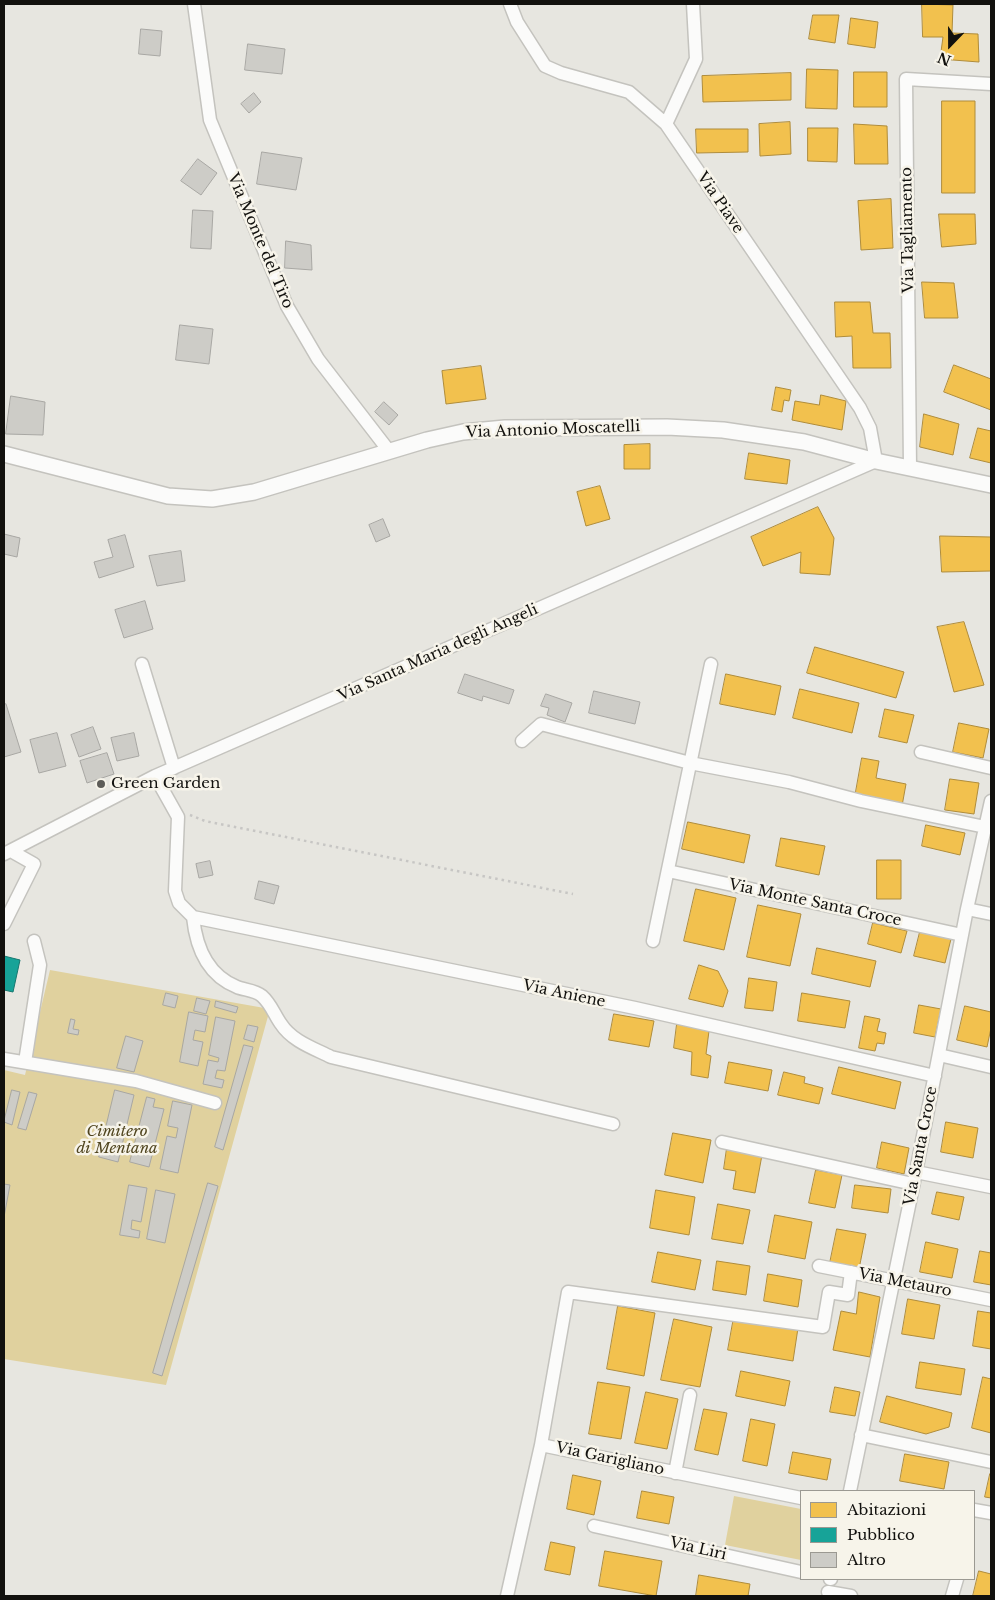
<!DOCTYPE html>
<style>
body{margin:0}
#map{position:relative;width:995px;height:1600px;overflow:hidden;background:#e7e6e0;font-family:"Libre Baskerville",serif}
canvas{display:block}
.frame{position:absolute;inset:0;border:5px solid #12110e;pointer-events:none}
.legend{position:absolute;left:800px;top:1490px;width:175px;height:90px;box-sizing:border-box;background:#f7f4ea;border:1px solid #9b9992;margin:0;padding:6px 9px;list-style:none;font-size:15px;color:#12110e}
.legend li{display:flex;align-items:center;gap:10px;height:25px}
.legend b{width:25px;border:1px solid #9b9992}
.north{position:absolute;left:925px;top:20px;width:50px;height:50px;-webkit-text-stroke:4px #f7f4ea;paint-order:stroke;rotate:202deg;font-size:14px;font-weight:700;line-height:20px;text-align:center;color:#12110e}
.north::after{content:'';display:block;margin:auto;width:18px;height:22px;background:#12110e;clip-path:polygon(50% 0,100% 100%,50% 72%,0 100%)}
</style>
<div id="map">
<canvas width="995" height="1600"></canvas>
<div class="frame"></div>
<ul class="legend">
<li><b style="height:14px;background:#f2c14e"></b>Abitazioni</li>
<li><b style="height:14px;background:#17a398"></b>Pubblico</li>
<li><b style="height:14px;background:#cdccc7"></b>Altro</li>
</ul>
<div class="north">N</div>
</div>
<script>
const ctx = document.querySelector('canvas').getContext('2d');
ctx.lineJoin = 'round';
function fill(path, color) {
  ctx.fillStyle = color;
  ctx.fill(path, 'evenodd');
}
function strokePath(path, color, width, dash) {
  ctx.strokeStyle = color;
  ctx.lineWidth = width;
  ctx.lineCap = dash ? 'butt' : 'round';
  ctx.setLineDash(dash || []);
  ctx.stroke(path);
}
function label(font, color, halo, rows, align = 'center') {
  ctx.font = font + ' "Libre Baskerville",serif';
  ctx.lineWidth = 5;
  ctx.setLineDash([]);
  ctx.textBaseline = 'middle';
  ctx.strokeStyle = halo;
  ctx.fillStyle = color;
  for (const [text, x, y, turn = 0] of rows) {
    ctx.save();
    ctx.translate(x, y);
    ctx.rotate((+turn || 0) * Math.PI / 180);
    ctx.textAlign = isNaN(turn) ? turn : align;
    if (halo) ctx.strokeText(text, 0, 0);
    ctx.fillText(text, 0, 0);
    ctx.restore();
  }
}
fill(new Path2D(`
 M50,970L270,1009L166,1385L4,1359V1070L25,1075Z
 M734,1496L801,1509V1560L725,1545Z`), '#e0d19e');
const homes = new Path2D(`
 M922,4L953,5L952,33L978,34L979,62L940,59L943,37H923Z
 M813,15H839L835,43L809,39Z
 M851,18L878,22L875,48L848,44Z
 M807,69L838,70L837,109L806,108Z
 M854,72H887V107H854Z
 M791,73V100L703,102L702,76Z
 M942,101H975V193H942Z
 M790,122L791,154L760,156L759,124Z
 M854,124L887,126L888,164H855Z
 M808,128H838L837,162L808,161Z
 M696,129H748V152L697,153Z
 M891,199L893,248L861,250L858,201Z
 M939,214H975L976,244L942,247Z
 M922,282L954,283L958,318H925Z
 M835,302H870L873,333H890L891,368H853L852,336L836,337Z
 M954,365L991,379V410L944,392Z
 M481,366L486,399L446,404L442,371Z
 M776,387L791,390L789,401L784,400L782,412L772,410Z
 M821,395L846,401L842,430L792,420L795,401L819,405Z
 M924,414L959,424L953,455L920,447Z
 M978,428L991,431V463L970,458Z
 M650,444V469H624V445Z
 M749,453L790,460L787,484L745,479Z
 M600,486L610,519L586,526L577,492Z
 M818,507L834,538L830,575L800,573L801,552L763,566L751,537Z
 M940,536L991,537V571L942,572Z
 M964,622L984,685L954,692L937,627Z
 M815,647L904,672L896,698L807,673Z
 M726,674L781,686L775,715L720,704Z
 M800,689L859,703L852,733L793,718Z
 M885,709L914,715L907,743L879,737Z
 M959,723L989,729L983,758L953,752Z
 M862,758L879,761L876,778L906,784L902,806L855,797Z
 M950,779L979,783L974,814L945,810Z
 M688,822L750,835L744,863L682,849Z
 M926,825L965,833L960,855L922,846Z
 M781,838L825,846L819,875L776,866Z
 M877,860H901V899H877Z
 M696,889L736,898L724,950L684,941Z
 M758,905L801,914L790,966L747,957Z
 M873,923L907,931L901,953L868,944Z
 M920,932L951,939L945,963L914,956Z
 M817,948L876,961L870,987L812,974Z
 M699,965L718,971L728,991L723,1007L689,999Z
 M749,978L777,982L773,1011L745,1008Z
 M802,993L850,1001L845,1028L798,1021Z
 M919,1005L941,1009L935,1037L914,1033Z
 M965,1006L991,1012V1028L987,1047L957,1040Z
 M614,1014L654,1021L649,1047L609,1040Z
 M865,1016L880,1019L877,1031L886,1033L884,1044L877,1043L875,1051L859,1048Z
 M677,1024L709,1031L706,1054L711,1056L708,1078L691,1075L692,1052L674,1048Z
 M729,1062L772,1070L768,1091L725,1083Z
 M839,1067L901,1082L895,1109L832,1094Z
 M784,1072L805,1077L804,1083L823,1088L819,1104L778,1095Z
 M946,1122L978,1128L973,1158L941,1152Z
 M673,1133L711,1140L703,1183L665,1175Z
 M882,1142L909,1148L904,1174L877,1168Z
 M727,1148L762,1155L755,1193L733,1189L736,1171L724,1169Z
 M816,1170L842,1175L835,1208L809,1203Z
 M855,1185L891,1189L888,1213L852,1208Z
 M656,1190L695,1197L689,1235L650,1228Z
 M937,1192L964,1197L959,1220L932,1214Z
 M718,1204L750,1210L743,1244L712,1239Z
 M775,1215L812,1222L805,1259L768,1252Z
 M837,1229L866,1234L859,1269L830,1263Z
 M926,1242L958,1249L952,1278L920,1272Z
 M980,1251L991,1253V1285L974,1282Z
 M658,1252L701,1260L695,1290L652,1282Z
 M717,1261L750,1266L746,1295L713,1290Z
 M768,1274L802,1280L798,1307L764,1301Z
 M859,1292L880,1297L870,1357L833,1350L841,1311L856,1314Z
 M908,1299L940,1305L934,1339L902,1334Z
 M618,1306L655,1313L644,1376L607,1369Z
 M978,1311L991,1313V1349L973,1346Z
 M734,1317L798,1328L793,1361L728,1350Z
 M674,1319L712,1327L700,1387L661,1380Z
 M920,1362L965,1369L961,1395L916,1388Z
 M741,1371L790,1381L785,1406L736,1396Z
 M983,1377L991,1379V1433L972,1428Z
 M598,1382L630,1387L621,1439L589,1434Z
 M835,1387L860,1392L855,1416L830,1412Z
 M646,1392L678,1399L667,1449L635,1443Z
 M887,1396L952,1413L949,1427L926,1434L880,1422Z
 M704,1409L727,1413L718,1455L695,1450Z
 M751,1419L775,1424L767,1466L743,1461Z
 M793,1452L831,1459L827,1480L789,1473Z
 M905,1454L949,1462L944,1489L900,1481Z
 M990,1474L991,1475V1498L985,1497Z
 M573,1475L601,1481L594,1515L567,1509Z
 M642,1491L674,1497L669,1524L637,1518Z
 M551,1542L575,1547L570,1575L545,1570Z
 M605,1551L662,1561L656,1596L599,1586Z
 M979,1571L991,1574V1596H973Z
 M699,1575L750,1584L748,1596H696Z`);
fill(homes, '#f2c14e');
strokePath(homes, '#af8c3b', 1);
const public = new Path2D(`
 M4,956L20,960L13,992L4,990Z`);
fill(public, '#17a398');
strokePath(public, '#16776f', 1);
const building = new Path2D(`
 M141,29L162,31L160,56L139,54Z
 M248,44L285,49L282,74L245,70Z
 M254,93L261,102L249,113L241,104Z
 M262,152L302,158L296,190L257,184Z
 M198,159L217,173L201,195L181,181Z
 M193,210L213,211L211,249L191,248Z
 M286,241L311,245L312,270L285,268Z
 M180,325L213,329L209,364L176,360Z
 M11,396L45,402L43,435L6,434Z
 M384,402L398,415L389,425L375,412Z
 M383,519L390,536L376,542L369,525Z
 M4,534L20,538L17,557L4,554Z
 M125,535L134,567L99,578L94,562L113,557L108,540Z
 M181,551L185,581L157,586L149,556Z
 M145,601L153,629L124,638L115,610Z
 M465,674L514,690L509,704L483,696L482,701L458,693Z
 M594,691L640,702L635,724L589,713Z
 M546,694L572,703L565,722L547,715L549,708L541,706Z
 M6,704L21,752L4,757V705Z
 M93,727L101,749L79,757L71,735Z
 M57,733L66,766L39,773L30,740Z
 M134,733L139,756L117,761L111,738Z
 M107,753L114,774L87,783L80,761Z
 M210,861L213,875L199,878L196,864Z
 M259,881L279,886L274,904L255,899Z
 M166,993L178,996L175,1008L163,1005Z
 M197,998L210,1001L206,1014L194,1011Z
 M216,1001L238,1007L236,1013L215,1007Z
 M189,1012L208,1016L205,1032L195,1030L193,1040L203,1042L198,1066L180,1062Z
 M216,1017L235,1021L225,1071L217,1070L215,1078L224,1080L222,1088L203,1084L208,1060L218,1062L219,1058L209,1055Z
 M71,1019L75,1020L73,1029L79,1030L78,1035L68,1033Z
 M248,1025L258,1027L254,1042L244,1039Z
 M126,1036L143,1041L134,1072L117,1068Z
 M244,1045L253,1047L223,1150L215,1147Z
 M12,1090L20,1092L12,1125L4,1122Z
 M115,1090L134,1095L118,1162L99,1157Z
 M29,1092L37,1094L26,1130L18,1128Z
 M147,1097L155,1099L153,1107L164,1109L149,1167L130,1162Z
 M173,1101L192,1105L178,1173L160,1169L167,1136L176,1138L178,1128L168,1126Z
 M208,1183L218,1186L162,1376L153,1373Z
 M4,1184L10,1185L4,1217Z
 M129,1185L147,1188L141,1222L132,1220L131,1229L140,1231L139,1238L120,1235Z
 M156,1190L175,1194L165,1243L147,1239Z`);
fill(building, '#cdccc7');
strokePath(building, '#a8a7a3', 1);
const minor = new Path2D(`
 M194,4L210,120L287,306L318,359L389,451
 M666,124L696,59L693,4
 M910,467L906,79L991,84
 M142,664L174,768
 M522,741L541,724L690,763L789,782L861,801L985,827
 M921,752L991,768
 M155,776L178,817L175,891L179,903L193,917L635,1008L935,1076
 M4,854L155,776L876,461L870,428L860,408L666,124L629,92L561,73L545,66L517,22L510,4
 M668,871L962,935
 M967,909L991,914
 M193,917C196,947 207,975 237,987C244,990 255,990 262,996C271,1004 274,1014 281,1024C292,1041 313,1048 331,1057L613,1124
 M4,924L34,864L11,851
 M653,941L711,664
 M939,1055L991,1067
 M4,1059L136,1081L215,1103
 M25,1062L40,965L34,941
 M722,1142L913,1184
 M916,1172L991,1187
 M819,1266L991,1300
 M861,1435L991,1462
 M541,1445L568,1292L823,1327L829,1292L848,1295L851,1272
 M675,1473L690,1395
 M850,1491L916,1172L967,909L991,801
 M974,1510L991,1513
 M594,1526L801,1572
 M830,1579H831
 M828,1592L851,1596
 M507,1596L541,1445L801,1498
 M952,1596L957,1579`);
const tertiary = new Path2D(`
 M4,454L168,496L212,499L254,492L427,440L463,432L505,428L667,427L723,430L804,442L876,461L991,485`);
strokePath(minor, '#c4c3be', 15);
strokePath(tertiary, '#c4c3be', 18);
strokePath(new Path2D(`
 M190,815L205,821L573,894`), '#c7c6c4', 2.5, [2.5, 4]);
strokePath(minor, '#fbfbfa', 12);
strokePath(tertiary, '#fbfbfa', 15);
for (const [x, y, r, color] of [
 [101,784,5,"#5d5c58"]
]) {
  const dot = new Path2D();
  dot.arc(x, y, r, 0, 2 * Math.PI);
  ctx.fillStyle = color;
  ctx.fill(dot);
  strokePath(dot, '#f7f4ea', 2);
}
label('15px', '#12110e', '#f7f4ea', [
 ["Via Piave",720,203,56],
 ["Via Tagliamento",908,230,-91],
 ["Via Monte del Tiro",260,241,67],
 ["Via Antonio Moscatelli",553,430,-2],
 ["Via Santa Maria degli Angeli",438,653,-24],
 ["Via Monte Santa Croce",815,903,12],
 ["Via Aniene",564,994,12],
 ["Via Santa Croce",921,1146,-79],
 ["Via Metauro",905,1283,11],
 ["Via Garigliano",610,1459,12],
 ["Via Liri",698,1549,13]
]);
label('15px', '#12110e', '#f7f4ea', [
 ["Green Garden",111,784]
], 'left');
label('italic 15px', '#50451f', '#f7f4ea', [
 ["Cimitero",117,1132],
 ["di Mentana",117,1149]
]);
</script>
